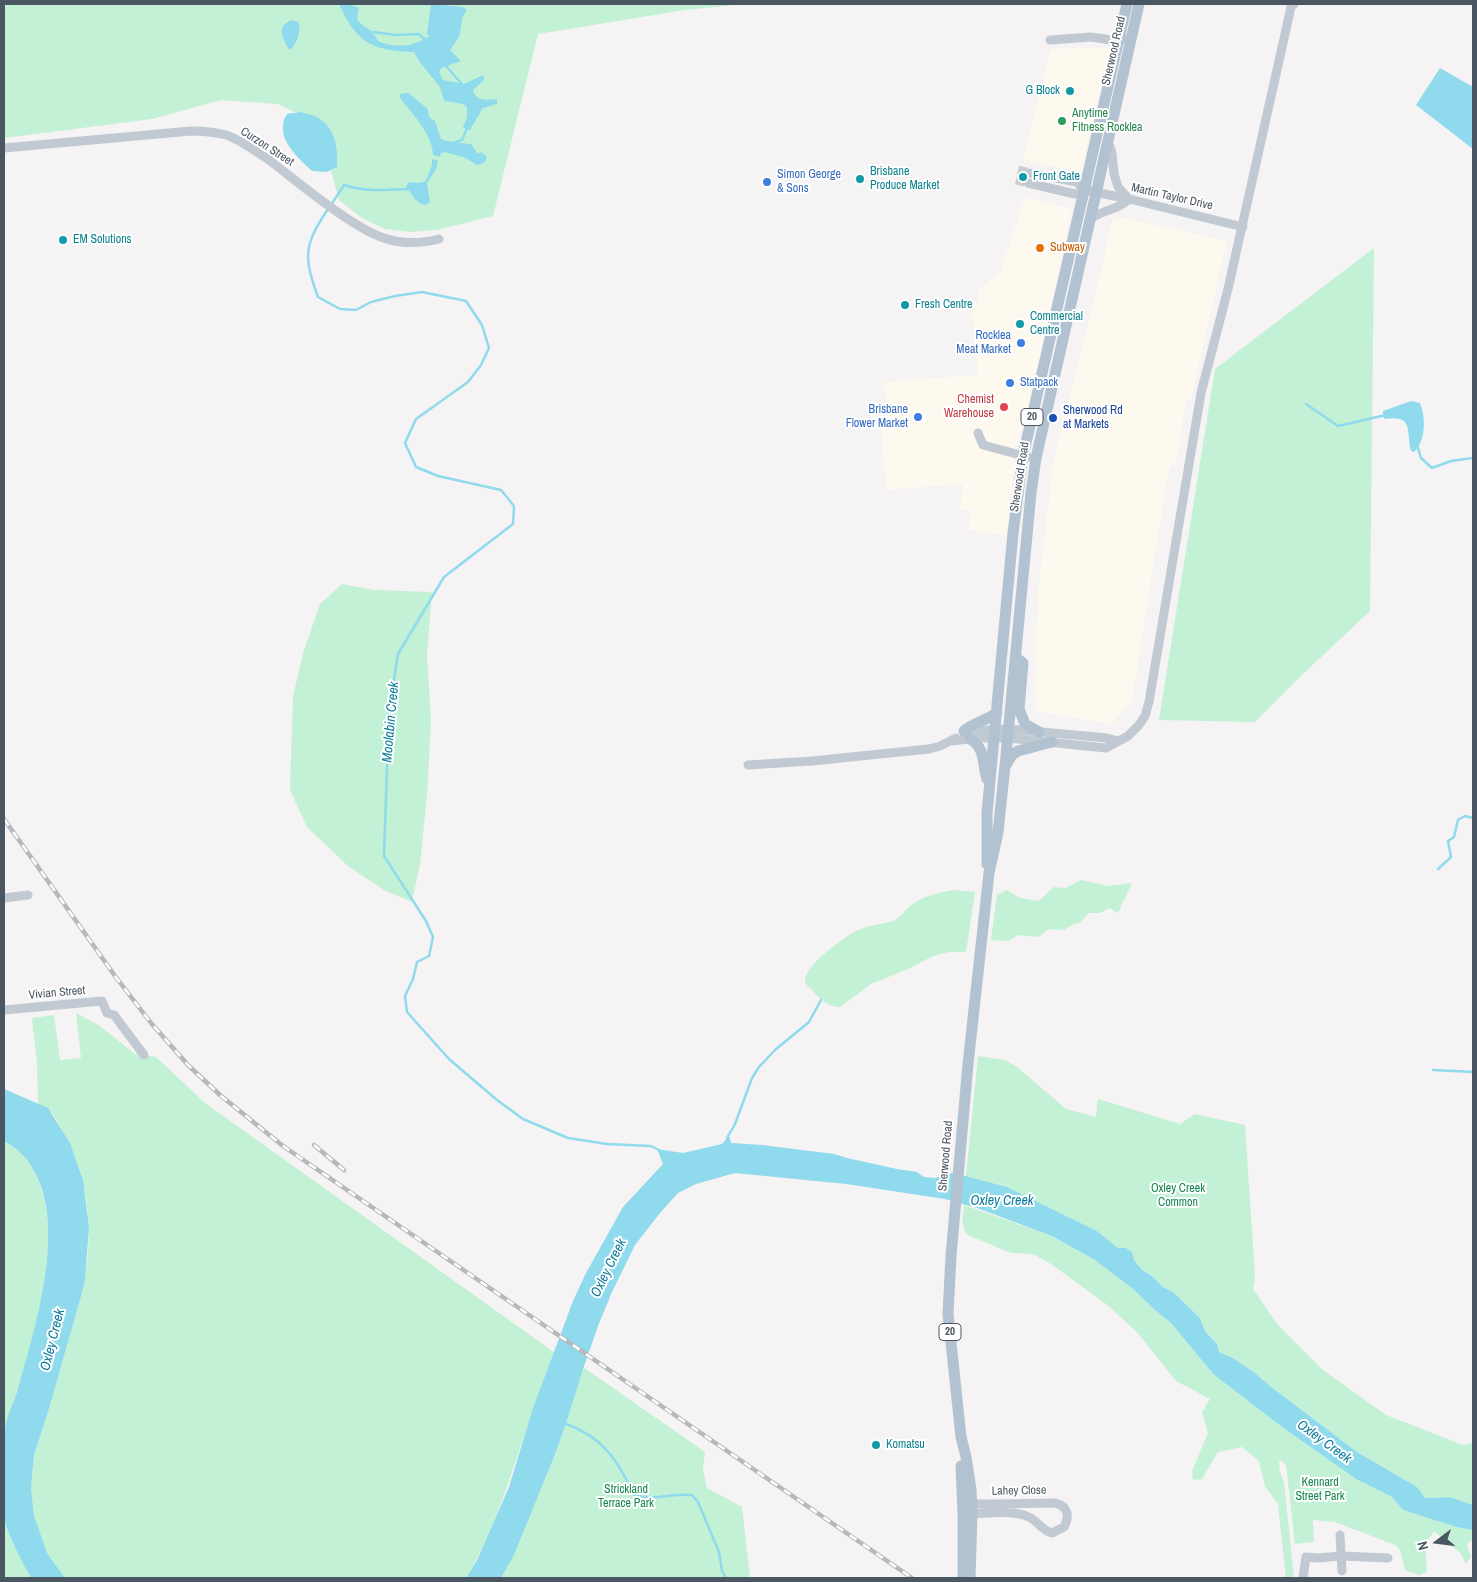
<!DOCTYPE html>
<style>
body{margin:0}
#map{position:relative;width:1477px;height:1582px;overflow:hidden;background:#f5f3f3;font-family:"Archivo Narrow",sans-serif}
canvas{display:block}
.frame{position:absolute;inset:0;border:5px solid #4a5661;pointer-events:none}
.north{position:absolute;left:1412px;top:1517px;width:50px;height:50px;-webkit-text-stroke:4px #fff;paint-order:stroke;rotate:255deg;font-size:14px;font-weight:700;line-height:20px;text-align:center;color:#4a5661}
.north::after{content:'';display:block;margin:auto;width:18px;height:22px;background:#4a5661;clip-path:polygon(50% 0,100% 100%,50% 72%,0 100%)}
</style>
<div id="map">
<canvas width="1477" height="1582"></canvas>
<div class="frame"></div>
<div class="north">N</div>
</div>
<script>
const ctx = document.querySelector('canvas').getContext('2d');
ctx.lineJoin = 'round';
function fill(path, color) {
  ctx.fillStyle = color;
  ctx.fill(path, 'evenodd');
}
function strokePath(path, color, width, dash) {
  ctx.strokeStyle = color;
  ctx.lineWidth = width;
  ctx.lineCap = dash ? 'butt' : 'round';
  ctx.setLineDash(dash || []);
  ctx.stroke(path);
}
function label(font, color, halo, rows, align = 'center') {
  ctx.font = font + ' "Archivo Narrow",sans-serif';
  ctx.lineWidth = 4;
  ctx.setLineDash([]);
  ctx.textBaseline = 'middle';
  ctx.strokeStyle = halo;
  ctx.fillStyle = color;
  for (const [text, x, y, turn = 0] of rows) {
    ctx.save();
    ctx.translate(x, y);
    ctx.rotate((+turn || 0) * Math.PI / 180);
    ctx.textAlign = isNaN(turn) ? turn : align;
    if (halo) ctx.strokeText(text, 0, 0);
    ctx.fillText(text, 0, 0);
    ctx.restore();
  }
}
fill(new Path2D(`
 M1110,48L1081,172L1023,160L1050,49Z
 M1025,198L1072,209L1027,415L1016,449L1007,536L968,530L971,510L960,509L963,484L886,490L881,425L887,423L884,382L978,375L971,304L978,303V291L1001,270Z
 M1119,217L1227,241L1191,398L1186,400L1176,465H1171L1168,472L1132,700L1112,724L1036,711L1037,599L1054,457L1085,337L1113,218Z`), '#fdf9ef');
fill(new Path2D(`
 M4,4H744L685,10L538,34L493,216L437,230L410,232L385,229L362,218L339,200L327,155L311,120L278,104L221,100L152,119L4,138Z
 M1374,248L1370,611L1304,673L1255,722L1159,720L1215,369Z
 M342,584L374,590L432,592L427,655L431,721L427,795L420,864L412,902L384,890L348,866L307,827L290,790L293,697L303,653L320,604Z
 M1081,880L1108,886L1132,883L1118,913L1109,908L1100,913H1089L1079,923L1074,924L1064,930L1049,929L1038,937L1018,935L1009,941L991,940L997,895L1007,890L1020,898L1039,901L1054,887L1065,888Z
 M953,890L975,892L966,952H949L933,956L908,969L871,984L840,1007C828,1007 820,999 812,990C809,987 806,985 805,981C804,966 843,938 856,931C868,925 881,925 893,921C900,918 904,911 910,906C923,896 937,893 953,890Z
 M76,1013L100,1026L135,1054L156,1057L205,1103L554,1352C547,1372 539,1391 533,1410C513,1467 497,1526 466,1578H65L47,1553L34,1515L31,1488L34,1455L49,1409L82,1293C94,1240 91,1179 63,1132C56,1118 53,1110 38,1105L37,1063L32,1018L54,1015L60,1060L81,1058Z
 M978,1056L1005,1060L1017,1067L1066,1109L1096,1117L1098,1099L1180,1124L1195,1114L1245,1125L1255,1277L1253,1289L1277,1324L1323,1370L1386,1415L1463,1445L1473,1443V1505L1450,1497L1424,1498L1417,1487L1357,1452L1270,1386L1255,1373L1233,1358L1219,1352L1213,1339L1205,1331L1200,1318L1173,1292L1163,1287L1152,1276L1142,1270L1134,1260L1132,1252L1126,1248H1118L1097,1231L1007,1187L966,1176Z
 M4,1141C80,1184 39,1322 18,1388C13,1404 7,1420 4,1436Z
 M964,1205L1052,1236L1095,1260L1133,1289L1155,1310L1171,1323L1213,1374L1282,1427L1356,1479L1392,1497L1403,1510L1456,1527L1473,1530V1541H1470L1467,1545L1471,1557L1466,1564L1461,1554L1434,1531L1425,1545L1427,1572L1419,1575L1405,1570L1400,1550L1395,1545L1335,1522L1313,1520L1314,1542L1295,1544L1286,1465L1281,1460L1279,1462L1280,1472L1284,1482L1294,1578H1286L1278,1504L1265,1486L1259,1461L1242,1447L1218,1452L1202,1479L1193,1480L1192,1471L1208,1433L1202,1412L1210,1399L1176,1381L1137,1332L1106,1304L1051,1264L1033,1254L1011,1253L968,1235C960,1227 963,1215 964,1205Z
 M583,1367L705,1452L703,1469L707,1488L742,1507L750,1578H501L514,1555L554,1457L566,1424Z
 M4,1518L14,1545L31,1578H4Z`), '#c3f1d5');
fill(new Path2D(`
 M339,4H349L359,8L357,19C365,30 372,27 378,41C399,49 410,47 430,36L427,34L431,4L463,7L467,10L463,16L459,37L450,50L461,61L441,68L439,72L443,80L464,84L483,75L484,80L473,90C476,102 487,100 497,99V104L483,108L470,130H467L463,127L467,117V107L463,104L445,101L443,98L440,87L419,61L414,52C372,51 356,42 339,4Z
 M292,20L298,22C302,30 297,44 290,50L288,48C282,37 276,26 292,20Z
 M1440,68L1473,87V149L1416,105Z
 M408,93L428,109L429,117L435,121L441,139L451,142L471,144L478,154L481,152L487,157L485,162L477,165L466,158L444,152L441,153L440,157L433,155C433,135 411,112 400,98V94Z
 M301,112C307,114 315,115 320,119C336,130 338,149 337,167L327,172L312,171C297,157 273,136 287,114Z
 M432,159L438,161L436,169L427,183L430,202L426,205C415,204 413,194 406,187L409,182L419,183L426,181L432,165Z
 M1411,401L1420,403C1426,417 1426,441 1414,452L1411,451C1406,430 1414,415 1385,419L1383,417V411Z
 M4,1089L48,1108L70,1143L83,1180L89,1227L85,1280L82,1293L49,1409L34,1455L31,1488L34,1515L47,1553L65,1578H31C21,1560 10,1539 4,1519C2,1510 4,1498 4,1489C4,1471 2,1453 4,1436C5,1418 15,1401 19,1385C38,1318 81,1184 4,1141Z
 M729,1136L731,1143L762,1145L834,1154L847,1158L897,1169L917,1172L924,1177L935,1178L951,1173L966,1176L1007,1187L1097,1231L1118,1248H1126L1132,1252L1134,1260L1142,1270L1152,1276L1163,1287L1173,1292L1200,1318L1205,1331L1217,1344L1219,1352L1233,1358L1255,1373L1270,1386L1357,1452L1417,1487L1425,1498L1450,1497L1473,1505V1530L1456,1527L1403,1510L1392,1497L1356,1479L1282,1427L1213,1374L1171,1323L1155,1310L1133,1289L1095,1260L1052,1236L977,1208L945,1199L846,1184L735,1173L696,1184L678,1193L660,1213L635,1245L612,1292L598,1326L583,1369L566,1424L554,1457L514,1555L501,1578H466L477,1560L509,1487L533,1408L573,1301L586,1273L623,1207L663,1164L657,1149L683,1153L722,1144Z`), '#90daee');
strokePath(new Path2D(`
 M373,32L396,35L419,34L425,40
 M444,64L462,84
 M453,143L462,140L467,128
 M331,205L344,185C365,192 387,190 409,189
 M328,209C304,245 303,256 318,297L340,309L356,310L371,302L395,296L422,292L466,301L482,325L489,348L481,365L468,382L416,419L405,443L416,467L438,476L501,490L514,506L513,524L444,577L398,654L389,711L384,856L426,921L433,937L429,956L417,962L413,979L405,996L407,1012L449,1059L497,1100L523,1119L568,1138L607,1144L651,1146L659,1150
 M1306,404L1338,426L1386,415
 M1417,445L1421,458L1432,468L1451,461L1473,458
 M1438,869L1451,857L1448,841L1454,837L1458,820L1465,816L1473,818
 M1433,1070L1473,1072
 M727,1138L735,1124L752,1078L759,1067L776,1049L809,1022L821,1000
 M564,1423C603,1437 617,1459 634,1495C656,1501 671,1493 692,1495L698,1502L719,1552L722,1571L726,1578`), '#90daee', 2.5);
strokePath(new Path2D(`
 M1018,170L1030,173
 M1016,180L1028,183`), '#caccce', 9, [9, 4.5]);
strokePath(new Path2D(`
 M1050,40L1091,37L1118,41L1124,39
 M1108,141L1112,153L1114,174L1118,187L1129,199
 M4,148L191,131C203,131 214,132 226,135C241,140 255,151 269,160C291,177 313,195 336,211C370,235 396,250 439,239
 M1030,173L1077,182L1085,190
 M1028,183L1075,194L1085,190L1129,199L1243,227
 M1089,220C1103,209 1117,211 1129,199
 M978,433L983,445L1028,457
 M966,731L1009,729L1107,738L1118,741
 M951,741L977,738H1008L1106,748L1128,736L1139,725L1145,716L1149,702L1201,393L1228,289L1291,7L1294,4
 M748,765L812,761L929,749L940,746L956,738
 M4,898L28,895
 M4,1010L102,1001L107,1013L114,1015L144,1055
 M965,1504H999L1055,1503C1068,1506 1070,1516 1064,1527L1052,1533C1042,1531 1038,1521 1029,1517C1010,1509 987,1514 966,1514
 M1340,1535L1342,1571
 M1303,1578L1306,1557L1318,1558L1341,1556L1388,1558`), '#c1cad2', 9);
strokePath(new Path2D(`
 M1016,658L1023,663L1019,709L1025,724L1039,732
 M964,731C974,722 987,721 997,712
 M970,739C986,748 982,764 987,779
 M1006,765L1012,755L1018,751L1052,742
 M987,864V813L1013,533L1023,456L1127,4
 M961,1466L963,1514V1578
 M970,1578L972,1514L971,1489L966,1457L961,1437L948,1314L951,1256L968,1064L989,873L998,832L1005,766L1031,493L1036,458L1139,4`), '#b3c2d1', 11);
const rail = new Path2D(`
 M4,819L115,976L151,1023L188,1065L220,1095L283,1146L912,1578
 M314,1145L344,1170`);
strokePath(rail, '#b5b8bd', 4.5);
strokePath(rail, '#fff', 2.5, [8]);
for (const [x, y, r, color] of [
 [1070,91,5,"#0f9aa8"],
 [1062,121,5,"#2e9e5b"],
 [1023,177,5,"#0f9aa8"],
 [860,179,5,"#0f9aa8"],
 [767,182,5,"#3f7fe0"],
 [63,240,5,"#0f9aa8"],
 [1040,248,5,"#e8710a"],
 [905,305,5,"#0f9aa8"],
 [1020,324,5,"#0f9aa8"],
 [1021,343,5,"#3f7fe0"],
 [1010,383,5,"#3f7fe0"],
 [1004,407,5,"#e0444e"],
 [918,417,5,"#3f7fe0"],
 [1053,418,5,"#1a4fb4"],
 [876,1445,5,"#0f9aa8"]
]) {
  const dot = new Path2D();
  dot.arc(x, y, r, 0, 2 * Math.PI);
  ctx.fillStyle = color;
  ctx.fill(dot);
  strokePath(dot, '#fff', 2);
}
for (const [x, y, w] of [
 [1032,417,22],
 [950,1332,22]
]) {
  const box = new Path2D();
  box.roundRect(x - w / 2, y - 8.5, w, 17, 4);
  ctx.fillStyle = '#fff';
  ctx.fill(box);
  strokePath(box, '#4a5661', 1);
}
label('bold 11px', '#4a5661', null, [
 ["20",1032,417],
 ["20",950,1332]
]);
label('12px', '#4a5661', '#fff', [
 ["Sherwood Road",1114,51,-77],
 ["Curzon Street",267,147,33],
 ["Martin Taylor Drive",1172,197,13],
 ["Sherwood Road",1020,477,-81],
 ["Vivian Street",57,993,-5],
 ["Sherwood Road",946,1156,-85],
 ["Lahey Close",1019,1491,-1]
]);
label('12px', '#0d838f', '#fff', [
 ["G Block",1060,91,"right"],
 ["Brisbane",870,172],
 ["Produce Market",870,186],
 ["Front Gate",1033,177],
 ["EM Solutions",73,240],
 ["Fresh Centre",915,305],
 ["Commercial",1030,317],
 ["Centre",1030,331],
 ["Komatsu",886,1445]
], 'left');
label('12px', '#27864d', '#fff', [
 ["Anytime",1072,114],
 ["Fitness Rocklea",1072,128]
], 'left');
label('12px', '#366cbe', '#fff', [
 ["Simon George",777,175],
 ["& Sons",777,189],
 ["Rocklea",1011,336,"right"],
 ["Meat Market",1011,350,"right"],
 ["Statpack",1020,383],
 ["Brisbane",908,410,"right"],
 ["Flower Market",908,424,"right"]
], 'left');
label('12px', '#c56008', '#fff', [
 ["Subway",1050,248]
], 'left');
label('12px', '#be3a42', '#fff', [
 ["Chemist",994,400],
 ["Warehouse",994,414]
], 'right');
label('12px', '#164399', '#fff', [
 ["Sherwood Rd",1063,411],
 ["at Markets",1063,425]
], 'left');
label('12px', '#17864f', '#fff', [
 ["Oxley Creek",1178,1189],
 ["Common",1178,1203],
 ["Kennard",1320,1483],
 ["Street Park",1320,1497],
 ["Strickland",626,1490],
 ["Terrace Park",626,1504]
]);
label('italic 14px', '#0c7c9b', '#fff', [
 ["Moolabin Creek",391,722,-85],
 ["Oxley Creek",1002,1201],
 ["Oxley Creek",609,1268,-64],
 ["Oxley Creek",53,1340,-76],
 ["Oxley Creek",1324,1442,36]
]);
</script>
